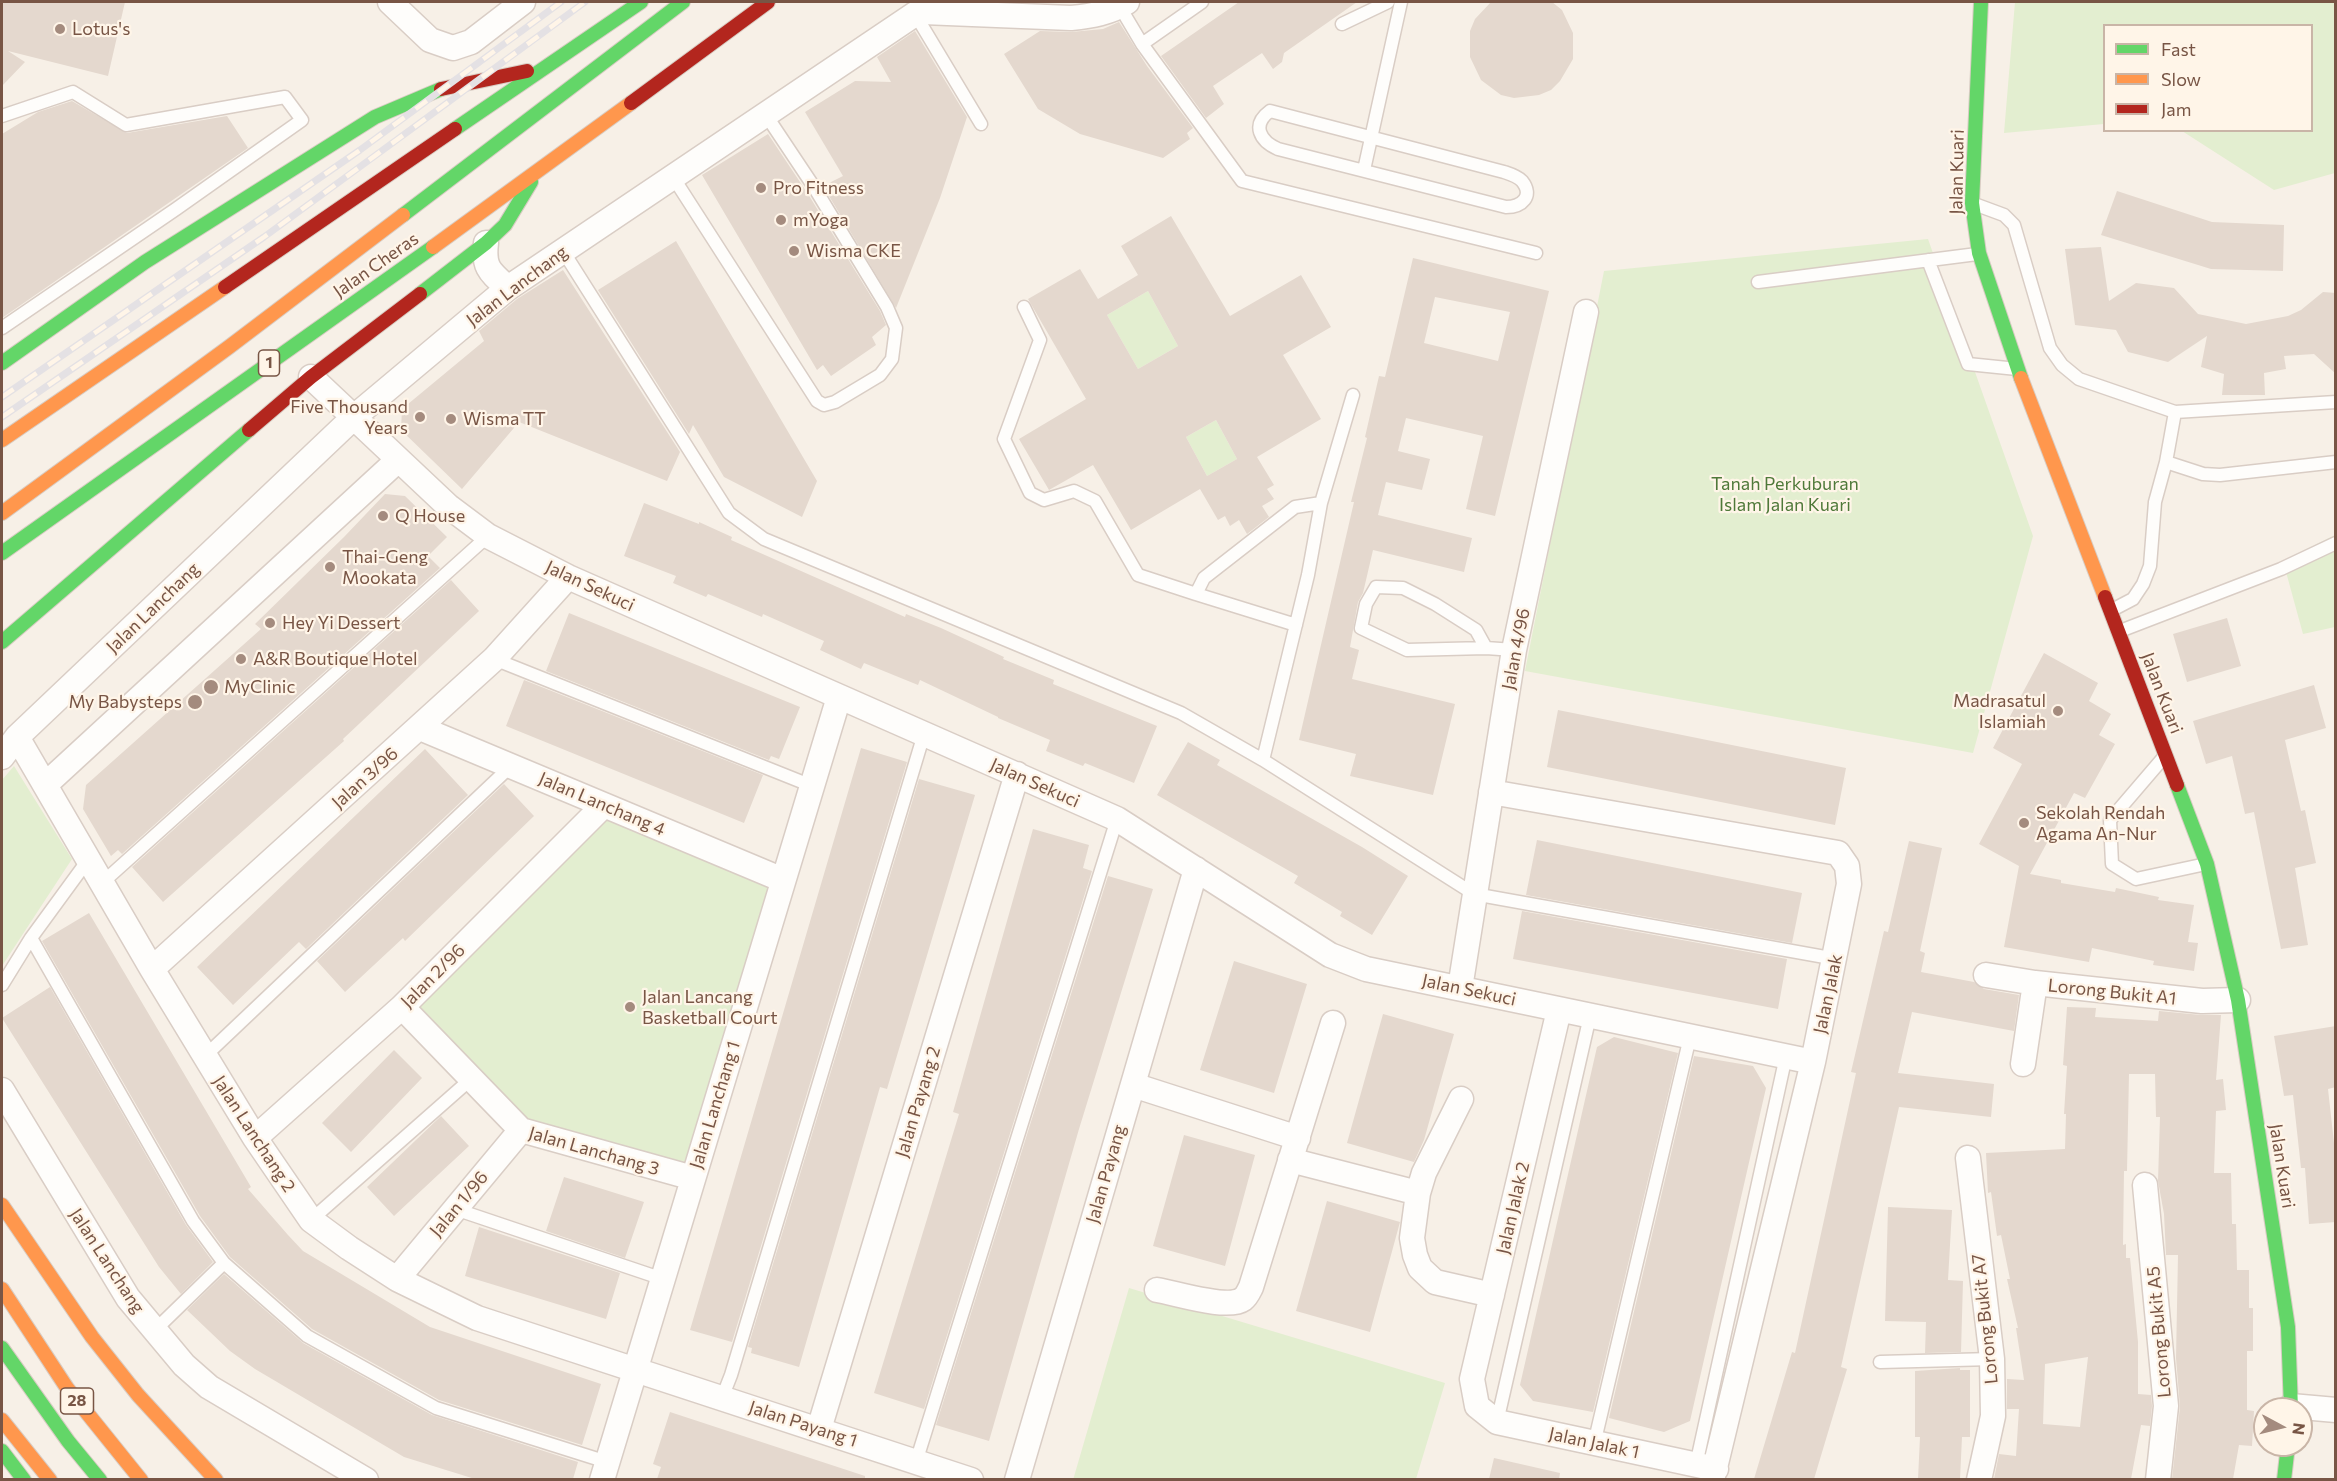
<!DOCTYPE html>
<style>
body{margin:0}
#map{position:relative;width:2337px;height:1481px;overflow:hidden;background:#f7f0e7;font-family:Commissioner,sans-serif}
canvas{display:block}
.frame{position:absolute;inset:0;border:3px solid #785545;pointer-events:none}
.legend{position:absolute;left:2103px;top:24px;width:210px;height:108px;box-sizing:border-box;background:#fff5e8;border:2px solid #c9b5a7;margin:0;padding:8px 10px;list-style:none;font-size:18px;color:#785545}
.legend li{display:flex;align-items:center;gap:12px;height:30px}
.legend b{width:30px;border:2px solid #c9b5a7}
.north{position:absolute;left:2253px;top:1397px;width:60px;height:60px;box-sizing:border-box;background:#fff5e8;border:2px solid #c9b5a7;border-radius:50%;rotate:97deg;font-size:16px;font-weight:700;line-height:24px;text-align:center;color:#785545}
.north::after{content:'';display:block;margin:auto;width:21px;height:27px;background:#a48b7e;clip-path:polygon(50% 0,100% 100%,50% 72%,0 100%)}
</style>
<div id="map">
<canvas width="2337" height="1481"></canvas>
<div class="frame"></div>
<ul class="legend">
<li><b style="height:8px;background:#63d668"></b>Fast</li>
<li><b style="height:8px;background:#ff974d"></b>Slow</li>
<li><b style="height:8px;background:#b3261e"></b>Jam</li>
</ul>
<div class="north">N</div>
</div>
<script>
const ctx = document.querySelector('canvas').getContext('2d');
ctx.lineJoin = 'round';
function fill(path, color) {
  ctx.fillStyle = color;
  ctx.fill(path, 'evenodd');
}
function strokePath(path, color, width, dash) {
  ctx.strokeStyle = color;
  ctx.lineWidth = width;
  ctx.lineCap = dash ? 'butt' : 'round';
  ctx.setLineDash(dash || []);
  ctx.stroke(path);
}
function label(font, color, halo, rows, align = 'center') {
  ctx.font = font + ' Commissioner,sans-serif';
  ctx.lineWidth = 4.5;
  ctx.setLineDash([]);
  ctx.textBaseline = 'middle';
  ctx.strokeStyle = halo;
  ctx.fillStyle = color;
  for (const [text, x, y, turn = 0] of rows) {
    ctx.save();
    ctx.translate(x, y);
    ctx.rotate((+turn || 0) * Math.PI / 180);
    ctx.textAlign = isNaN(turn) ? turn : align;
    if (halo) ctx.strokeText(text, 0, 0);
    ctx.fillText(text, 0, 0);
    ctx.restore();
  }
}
fill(new Path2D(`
 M2015,2H2335V173L2274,190L2182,131L2312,130V26H2104V124L2004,133Z
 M1928,239L2033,536L1973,753L1525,671L1604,271Z
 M1148,291L1178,346L1138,369L1107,315Z
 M1216,420L1237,459L1207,476L1186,437Z
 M2335,535V627L2303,634L2283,561Z
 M14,766L72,859L2,966V780Z
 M604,805L783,880L693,1178L521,1130L402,1007Z
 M1129,1288L1445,1383L1416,1479L1073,1480Z`), '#e3eed0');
fill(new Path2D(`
 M2,2H125L108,76L8,51L25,62L2,86Z
 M1239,2H1357L1284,53L1282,62L1273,69L1262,53L1213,86L1224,104L1206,118L1161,56Z
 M1491,2H1552L1562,10L1573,33V59L1560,81L1551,90L1539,95L1514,98L1501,95L1481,80L1470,57V31L1475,19Z
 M1119,22L1147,66L1193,128L1187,133L1190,139L1163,158L1080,134L1038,109L1004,54L1040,31L1071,32L1103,29Z
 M915,31L967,117L940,198L896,308L823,186L843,176L805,112L855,81L891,82L877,57Z
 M72,101L127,133L227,116L248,148L2,318V134L38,112Z
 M768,134L808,194L880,311L886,325L872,337L876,345L831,376L823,365L817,370L702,175Z
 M2117,191L2212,222L2284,225L2283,271L2211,269L2101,235Z
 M1171,216L1230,316L1301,275L1331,327L1283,355L1321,419L1257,457L1274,485L1267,489L1274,499L1262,506L1269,517L1247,534L1239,520L1230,526L1225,516L1218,520L1200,489L1131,530L1093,465L1049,490L1019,439L1086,399L1028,299L1080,269L1098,299L1138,275L1121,246ZM1148,291L1178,346L1138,369L1107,315ZM1216,420L1237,459L1207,476L1186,437Z
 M676,241L817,481L802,517L724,477L693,425L689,434L598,290Z
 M2101,247L2109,301L2136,283L2174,288L2198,314L2246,324L2288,316L2301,310L2323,292L2336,293V374L2314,354L2284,356L2286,369L2264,373L2265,395H2222L2224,374L2201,367L2207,336L2168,362L2128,352L2116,330L2075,325L2065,249Z
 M1413,258L1549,291L1495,516L1466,509L1483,436L1406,418L1398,451L1430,459L1422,490L1386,482L1378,515L1472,538L1464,572L1373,550L1363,593L1358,602L1350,647L1359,650L1352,679L1455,704L1433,795L1350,776L1356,754L1299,740L1354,502H1351L1367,438L1365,437L1379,376L1385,377ZM1435,297L1510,312L1498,361L1424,343Z
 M563,270L680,452L667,481L519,422L462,489L401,430L402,409L484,341L479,331L517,299Z
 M385,494L405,496L447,537L428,556L440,568L122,854L118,850L111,856L83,809L86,785L261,629L255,624L344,537Z
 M644,503L699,524V522L732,537L731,540L905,617L906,614L941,628L1004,657L1003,659L1054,680L1053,684L1157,726L1134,783L1085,763L1083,766L1046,751L1050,740L998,718V717L920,680L918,685L864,663L861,669L820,650L824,641L763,614L762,617L708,594L706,597L673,583L676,576L624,556Z
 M451,580L479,611L343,739L344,741L163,902L132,867Z
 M569,613L800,707L779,759L771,756L769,760L546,671Z
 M2227,618L2241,666L2187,682L2173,634Z
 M2044,653L2098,683L2089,701L2111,714L2099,735L2115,744L2085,798L2074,793L2030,874L2061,880V883L2115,892L2116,888L2159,897L2158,900L2194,905L2188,942L2198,943L2194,971L2153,965L2154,961L2092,948L2089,962L2004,947L2019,866L1979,844L2022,764L1993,748Z
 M524,680L763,775L744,823L506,726Z
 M2314,685L2326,728L2285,740L2301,811L2305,810L2316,863L2295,868L2308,945L2281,949L2254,812L2245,814L2232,756L2206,764L2193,721Z
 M1558,710L1846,768L1835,825L1547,767Z
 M1188,742L1220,760L1217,765L1362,847L1408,876L1372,935L1340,916L1342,912L1294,883L1298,876L1157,795Z
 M861,748L907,762L732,1342L690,1330Z
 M425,749L468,795L306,949L299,942L233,1005L197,967Z
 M919,779L975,795L887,1089L880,1087L799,1367L751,1353L752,1348L748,1347Z
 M504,784L534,816L405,941L403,938L345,992L317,961Z
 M1033,829L1089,845L1083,868L1092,871L924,1409L874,1393L959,1114L953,1112Z
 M1537,840L1802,893L1792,943L1526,895Z
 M1909,841L1942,848L1920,951L1925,953L1921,972L1974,982L1984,989L2019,995L2014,1031L1912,1012L1898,1073L1994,1084L1991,1117L1899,1107L1841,1367L1847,1369L1814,1479H1754L1792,1352L1795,1353L1856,1073L1851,1072L1884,931L1888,932Z
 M1108,876L1153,889L1079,1129L989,1441L936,1425Z
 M1522,911L1787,959L1778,1009L1513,959Z
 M89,913L251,1187L248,1189L288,1235L303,1251L430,1327L601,1384L582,1445L439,1400L312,1329L230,1257L200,1216L42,941Z
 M1234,961L1307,984L1274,1093L1200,1070Z
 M50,987L186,1225L213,1262L181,1294L159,1267L2,1018Z
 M2067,1007L2096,1008L2095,1017L2158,1021L2159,1011L2201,1015H2221L2216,1080L2223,1079L2226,1110L2216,1111L2214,1173H2231L2232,1224H2236L2237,1270H2249V1308H2253V1351H2247V1410L2254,1411L2252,1446L2239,1445L2233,1479H2172L2180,1407L2176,1358L2178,1255H2166L2164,1214L2158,1181L2160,1117H2156L2155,1074H2129L2127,1171H2124L2123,1245L2126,1244V1258H2130L2138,1342V1394L2151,1395L2152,1406L2150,1426L2141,1425L2131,1479H1994L1999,1454L2016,1456L2019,1409H2007V1379L2024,1380L2016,1328H2018L2007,1279H2010L2001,1235L1997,1236L1991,1192L1988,1193L1986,1153L2065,1149L2066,1114H2064L2067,1066L2063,1065ZM2088,1357L2080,1427L2043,1424L2045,1364Z
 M1383,1014L1454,1034L1424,1140L1414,1162L1347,1143Z
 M2336,1026V1087L2328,1089L2336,1161V1222L2309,1224L2305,1168H2301L2293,1095L2284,1096L2274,1036Z
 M1614,1037L1678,1053L1593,1412L1533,1401L1520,1385L1597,1047Z
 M394,1050L422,1078L351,1152L322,1123Z
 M1694,1056L1753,1066L1766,1088L1690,1421L1664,1432L1609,1418Z
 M441,1116L469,1146L394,1216L367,1187Z
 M1184,1135L1255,1155L1225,1266L1153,1246Z
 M564,1177L644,1202L625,1258L546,1231Z
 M1327,1201L1400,1222L1370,1332L1296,1311Z
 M1888,1207L1952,1210L1948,1280L1963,1281L1961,1352L1925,1353L1926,1322L1885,1321Z
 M479,1227L620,1273L606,1319L465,1276Z
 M224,1274L303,1343L432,1415L578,1462L573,1479H475L404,1457L255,1369L230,1351L187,1310Z
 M1960,1368V1370H1970V1437H1962L1960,1479H1918L1920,1437H1915V1371Z
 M670,1412L865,1476V1479H657L661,1467L653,1464Z
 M1494,1458L1560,1473L1559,1479H1489Z`), '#e4d8ce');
const lane = new Path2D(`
 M1120,7L1142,44L1242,181L1536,253
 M915,14L981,124
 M1342,24L1388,2
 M1142,44L1202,2
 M1270,111L1504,172C1510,174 1517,176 1522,181C1534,196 1522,207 1506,207L1278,149C1260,141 1251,125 1270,111Z
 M2,116L73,92L126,125L285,97L302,120L176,209L2,328
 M1364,170L1401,2
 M673,177L817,401L824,405L835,402L880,375L892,359L896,328L887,307L814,187L766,115
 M1977,205L2004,215L2014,225L2050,348L2062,365L2079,379L2175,412L2336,402
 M563,251L729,513L764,539L1181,713L1263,760L1474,894L1836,959
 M1928,260L1968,364L2017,369
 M1758,282L1977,254
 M1024,307L1040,340L1004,439L1030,493L1044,500L1074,491L1095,501L1138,575L1196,594
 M2166,462L2203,474L2220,475L2336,462
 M2112,610L2133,599L2143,584L2150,566L2155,502L2166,462L2175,412
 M1296,625L1196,594L1204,578L1295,507L1321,503
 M2120,631L2281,569L2336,543
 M1486,648L1476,630L1435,604L1403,588L1376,587L1366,604L1361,628L1407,650L1486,648L1514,650
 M494,659L812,786
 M2164,757L2110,820L2112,864L2136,879L2206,864
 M1263,760L1308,575L1321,503L1353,395
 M102,883L488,536
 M31,938L193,1221L224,1263L307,1336L436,1408L607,1462
 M2,985L31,938L88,860
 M205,1056L511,766
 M455,1209L663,1279
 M311,1220L471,1079
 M154,1331L224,1263
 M1880,1362L1992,1359
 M722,1398L731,1375L924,734
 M1497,1422L1590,1016
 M1594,1444L1690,1037
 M916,1462L1117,819
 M1696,1465L1786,1056`);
const street = new Path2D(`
 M390,2L430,40L453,48L471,42L523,2
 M486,243C483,268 490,272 508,288
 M311,377L448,506L488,536L568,577L1117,819L1330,955L1366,969L1813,1062
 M420,728L783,880
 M17,737L152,969L255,1138L311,1220L349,1248L397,1279L477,1318L971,1480
 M2,757L17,737L354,417L508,288L915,14L923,12L1071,18C1091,16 1110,13 1127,2
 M45,785L398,460
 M1491,792L1838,853L1847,866L1849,884L1813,1062L1712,1480
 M152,969L494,659L568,577
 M1986,975L2035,983L2202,1001L2238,1000
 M1460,988L1514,650L1586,312
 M402,1007L521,1130L693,1178
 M1559,1010L1472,1379L1477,1406L1497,1422L1716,1469
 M2023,1064L2035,983
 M1133,1085L1298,1138
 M2,1090L128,1298L184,1365L209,1387L366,1480
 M1461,1099L1424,1173L1418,1193L1412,1238L1415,1255L1420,1268L1435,1282L1492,1295
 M255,1138L402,1007L604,805
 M1968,1158L1992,1359L1993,1416L1979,1480
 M1290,1160L1418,1193
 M2145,1185L2166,1406L2158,1480
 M397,1279L521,1130
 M1157,1290C1176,1293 1228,1310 1243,1299C1247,1296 1249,1291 1251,1287L1333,1023
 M2291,1406L2336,1410
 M819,1429L1017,774
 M602,1480L839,697
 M1017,1480L1196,869`);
const fast = new Path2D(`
 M1981,2L1972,203L1979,253L2021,378
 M455,129L641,2
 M403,215L683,2
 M420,294L486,243L505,225L531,182
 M2,363L145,262L375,117L441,89
 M2,553L433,247
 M2,642L249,430
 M2177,785L2207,864L2238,1000L2288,1327L2291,1409
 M2,1348L68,1441L100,1480
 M2,1451L24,1480
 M2284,1480L2288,1445`);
const slow = new Path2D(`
 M433,247L631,103
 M2021,378L2105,597
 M2,440L225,287
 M2,513L229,347L403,215
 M2,1205L92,1337L138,1395L216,1480
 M2,1289L67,1388L141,1480
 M2,1420L50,1480`);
const jam = new Path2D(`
 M441,89L527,71
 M631,103L768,2
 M225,287L455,129
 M249,430L311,377L420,294
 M2105,597L2177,785`);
strokePath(lane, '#d9cdc5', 15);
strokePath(street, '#d9cdc5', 27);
strokePath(fast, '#d8ccc3', 16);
strokePath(slow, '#d8ccc3', 16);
strokePath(jam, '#d8ccc3', 16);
strokePath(lane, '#fefdfb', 12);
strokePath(street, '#fefdfb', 24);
strokePath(fast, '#63d668', 14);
strokePath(slow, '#ff974d', 14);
strokePath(jam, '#b3261e', 14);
const rail = new Path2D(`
 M2,397L360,150L561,2
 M2,417L264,237L585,2`);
strokePath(rail, '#e4e1e4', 7);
strokePath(rail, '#fff5e8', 4.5, [14]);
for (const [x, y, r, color] of [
 [60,29,6,"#a48b7e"],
 [761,188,6,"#a48b7e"],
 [781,220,6,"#a48b7e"],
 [794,251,6,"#a48b7e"],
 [420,417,6,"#a48b7e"],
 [451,419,6,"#a48b7e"],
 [383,516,6,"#a48b7e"],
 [330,567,6,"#a48b7e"],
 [270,623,6,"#a48b7e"],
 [241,659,6,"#a48b7e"],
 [211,687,8,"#a48b7e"],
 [195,702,8,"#a48b7e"],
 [2058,711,6,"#a48b7e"],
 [2024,823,6,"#a48b7e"],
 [630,1007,6,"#a48b7e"]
]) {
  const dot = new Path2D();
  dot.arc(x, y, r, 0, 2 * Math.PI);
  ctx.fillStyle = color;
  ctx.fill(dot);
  strokePath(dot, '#fff5e8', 2);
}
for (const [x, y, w] of [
 [269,363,21],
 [77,1401,33]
]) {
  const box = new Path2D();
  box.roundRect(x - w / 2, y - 13, w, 26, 4.5);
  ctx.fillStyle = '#fff5e8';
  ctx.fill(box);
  strokePath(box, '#785545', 1.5);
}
label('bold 16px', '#785545', null, [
 ["1",269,363],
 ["28",77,1401]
]);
label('18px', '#785545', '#fff5e8', [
 ["Lotus's",72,29],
 ["Pro Fitness",773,188],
 ["mYoga",793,220],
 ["Wisma CKE",806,251],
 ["Five Thousand",408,407,"right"],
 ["Years",408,428,"right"],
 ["Wisma TT",463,419],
 ["Q House",395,516],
 ["Thai-Geng",342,557],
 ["Mookata",342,578],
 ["Hey Yi Dessert",282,623],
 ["A&R Boutique Hotel",253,659],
 ["MyClinic",224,687],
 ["Madrasatul",2046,701,"right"],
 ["Islamiah",2046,722,"right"],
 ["My Babysteps",182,702,"right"],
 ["Sekolah Rendah",2036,813],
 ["Agama An-Nur",2036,834],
 ["Jalan Lancang",642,997],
 ["Basketball Court",642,1018]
], 'left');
label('18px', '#785545', '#fff5e8', [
 ["Jalan Kuari",1957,172,-89],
 ["Jalan Cheras",376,265,-35],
 ["Jalan Lanchang",517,286,-37],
 ["Jalan Sekuci",590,586,25],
 ["Jalan Lanchang",153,608,-44],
 ["Jalan 4/96",1516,649,-79],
 ["Jalan Kuari",2162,693,69],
 ["Jalan 3/96",365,778,-42],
 ["Jalan Sekuci",1035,783,24],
 ["Jalan Lanchang 4",602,804,23],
 ["Jalan 2/96",433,976,-45],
 ["Jalan Sekuci",1469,990,12],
 ["Lorong Bukit A1",2112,992,6],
 ["Jalan Jalak",1828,994,-78],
 ["Jalan Payang 2",918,1102,-73],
 ["Jalan Lanchang 1",715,1105,-73],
 ["Jalan Lanchang 2",254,1134,57],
 ["Jalan Lanchang 3",594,1151,16],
 ["Jalan Kuari",2282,1166,81],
 ["Jalan Payang",1106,1174,-74],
 ["Jalan 1/96",459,1204,-50],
 ["Jalan Jalak 2",1513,1208,-77],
 ["Jalan Lanchang",107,1261,57],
 ["Lorong Bukit A7",1985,1319,-96],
 ["Lorong Bukit A5",2159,1332,-95],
 ["Jalan Payang 1",803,1424,18],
 ["Jalan Jalak 1",1594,1443,12]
]);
label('18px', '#4f7939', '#fff5e8', [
 ["Tanah Perkuburan",1785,484],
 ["Islam Jalan Kuari",1785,505]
]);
</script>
